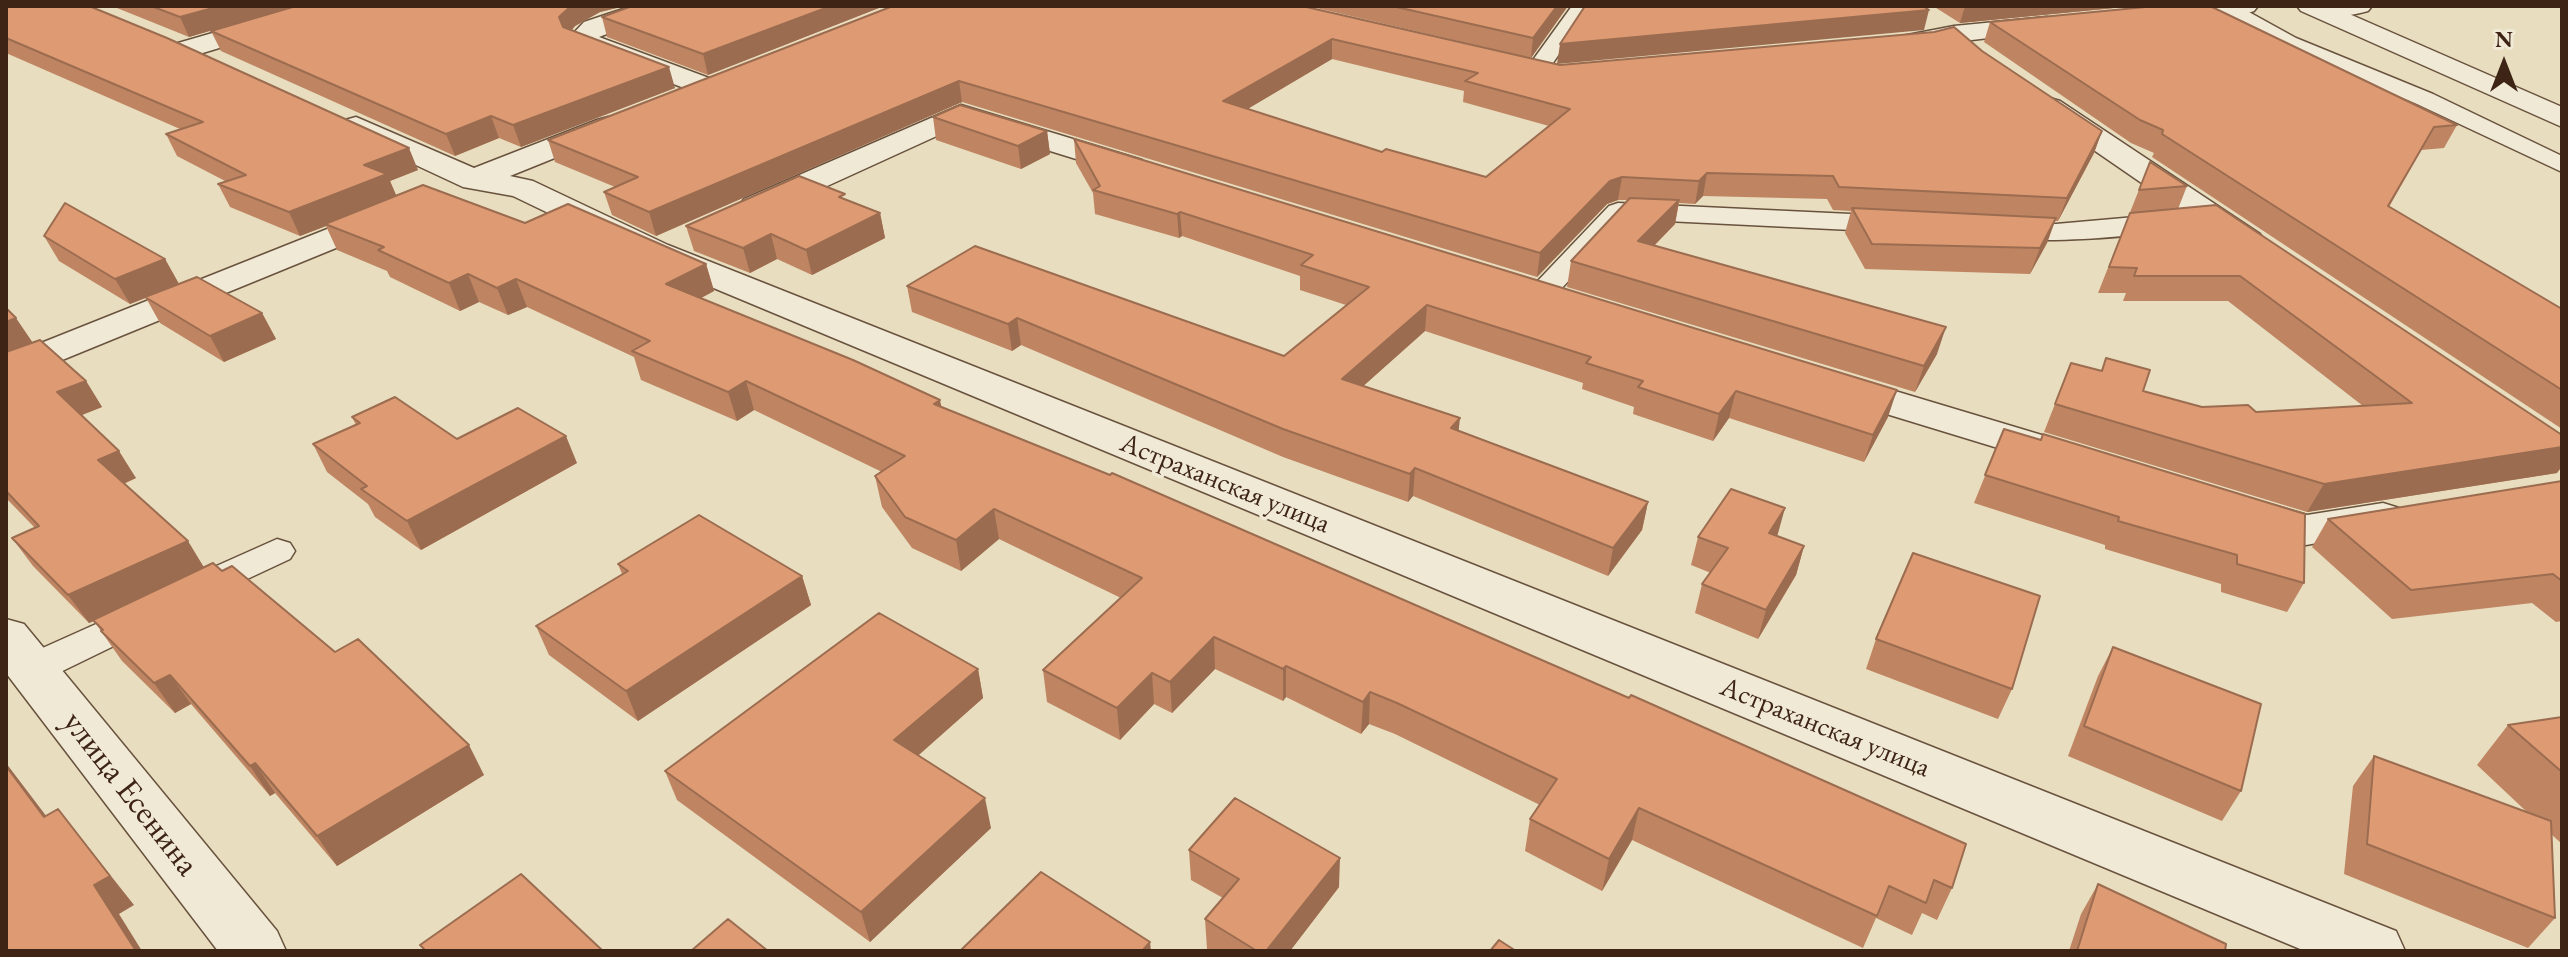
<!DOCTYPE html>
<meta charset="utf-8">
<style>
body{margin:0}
#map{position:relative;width:2568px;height:957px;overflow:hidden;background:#e8ddbe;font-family:"EB Garamond",serif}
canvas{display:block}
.frame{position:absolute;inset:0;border:8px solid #3e2414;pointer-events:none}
.north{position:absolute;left:2464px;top:24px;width:80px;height:80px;-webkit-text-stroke:6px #f0e9d5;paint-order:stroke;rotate:0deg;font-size:22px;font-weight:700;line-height:32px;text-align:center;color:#3e2414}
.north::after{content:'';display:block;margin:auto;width:28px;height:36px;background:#3e2414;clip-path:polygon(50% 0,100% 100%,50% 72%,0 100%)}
</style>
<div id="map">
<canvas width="2568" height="957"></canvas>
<div class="frame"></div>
<div class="north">N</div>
</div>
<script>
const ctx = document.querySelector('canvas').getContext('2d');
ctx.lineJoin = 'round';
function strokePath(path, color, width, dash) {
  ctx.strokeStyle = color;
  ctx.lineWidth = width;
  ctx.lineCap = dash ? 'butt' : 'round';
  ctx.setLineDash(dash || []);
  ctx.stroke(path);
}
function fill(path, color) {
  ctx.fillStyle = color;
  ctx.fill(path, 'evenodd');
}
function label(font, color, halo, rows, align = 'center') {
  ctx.font = font + ' "EB Garamond",serif';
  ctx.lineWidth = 7;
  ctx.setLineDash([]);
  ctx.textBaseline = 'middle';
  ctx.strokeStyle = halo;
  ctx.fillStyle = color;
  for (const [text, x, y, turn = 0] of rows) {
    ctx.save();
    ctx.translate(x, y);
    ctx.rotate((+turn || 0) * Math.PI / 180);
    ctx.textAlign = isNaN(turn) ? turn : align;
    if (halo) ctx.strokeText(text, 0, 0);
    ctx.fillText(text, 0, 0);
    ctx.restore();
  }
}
const service = new Path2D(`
 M1572,6H1592L1544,76H1528L1525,71Z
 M2213,6H2238L2296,38L2433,94L2562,156V172L2417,104L2282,46Z
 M1618,203L1893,216L1902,218L1906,224L1902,230L1893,232L1625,219L1551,300L1541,302L1531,300L1527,294L1531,288L1609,206Z
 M2169,214L2178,216L2182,222L2178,228C2139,237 2035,245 1997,236L1993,230L1997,224H2056Z
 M277,539L290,543L295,551L290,559L198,602L185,598L179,589L185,580Z
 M143,603L157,607L162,616L157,625L46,679L32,683L18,679L12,669L18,659Z`);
const minor = new Path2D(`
 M306,6H346L342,11L196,55H178L174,49L178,43Z
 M632,6H670L666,11L599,37L717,81L721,87L717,93L707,96L697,93L572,45L568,39L584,22Z
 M2159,6H2258L2254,11L2245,14L2155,22L2146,19L2142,14L2146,9Z
 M2307,6H2372L2368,11C2350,16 2327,19 2309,14L2305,9Z
 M2047,17L2056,20L2060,25L2056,30L1955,42L1928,49L1901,52L1892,50L1888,44L1892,38L1954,26Z
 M2050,98L2060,101L2260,234L2265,241L2260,248L2248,251L2236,248L2040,113L2035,107L2040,101Z
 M961,105L1142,160L1147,167L1142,174L1131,176L963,124L768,213L756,216L744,213L739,206L744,199Z
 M356,117L474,168L597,120L608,117L619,120L623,126L619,132L510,176L533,181L668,245L2396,931L2405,951H2305L644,259L513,196L463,187L345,132L341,126L345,120Z
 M385,206L397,209L402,216L397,223L6,383V357Z
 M1835,373L2075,445L2082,454L2075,463L2060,467L1821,394L1815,385L1821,376Z
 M2248,498L2307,515L2383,503L2399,508L2406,518L2399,528L2306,545L2232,522L2225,512L2232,502Z
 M6,619L24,624L277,931L286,951H218L6,673Z`);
const tertiary = new Path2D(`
 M2297,6H2331L2562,107V127L2301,11Z`);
strokePath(service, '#68523e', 3);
strokePath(minor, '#68523e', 3);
strokePath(tertiary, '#68523e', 3);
fill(service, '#f0e9d5');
fill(minor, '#f0e9d5');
fill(tertiary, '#f0e9d5');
fill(new Path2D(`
 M6,6L418,170L390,181L396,196L525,223L706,264L714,291L701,298L942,407L1952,888L1937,920L1922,913L1912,935L1876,918L1863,948L1632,840L1602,891L1525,851L1530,819L1540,805L1395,734L1369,724L1361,734L1286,697L1283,701L1215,669L1172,713L1154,704L1120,740L1047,702L1043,670L1121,598L999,539L961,571L912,548L882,507L875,476L882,472L754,410L737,421L641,380L634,357L527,307L508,315L479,302L460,311L390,277L387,271L337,250L326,226L300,236L230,207L218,184L227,182L177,156L166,134L180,129L6,53Z
 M112,6H295L189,37Z
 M296,6H625L600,12L575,26L572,30L675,88L521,147L499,138L455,156L221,51L211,31Z
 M884,6L708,75L607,37L602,17Z
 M1302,6L1560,65L1982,51L2102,131L2094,153L2058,221H2055L2047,243L2030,274L1865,269L1845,233L1851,211L1833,210L1827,199L1703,196L1695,204L1679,203L1675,224L1654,246L1937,354L1915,392L1567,287L1571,261L1628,200H1618L1607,204L1537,277L962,102L656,236L612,215L604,192L615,187L555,162L548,140ZM1332,59L1464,91L1463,102L1549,126L1486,177L1382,152L1247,109Z
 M1308,6H1568L1531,58Z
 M1933,6H2135L1960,23Z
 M1990,22L2457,125L2444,148L2421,150L2389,207L2562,309V429L2152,157L2154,153L2131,143L1984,42Z
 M933,117L1047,131L1050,154L1021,169L936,140Z
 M1074,139L1888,417L1864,462L1729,418L1713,441L1633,414L1634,407L1582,389L1583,383L1425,331L1363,386L1458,430L1648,502L1642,530L1608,576L1413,496L1408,502L1283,457L1021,345L1012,351L912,312L907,286L1284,356L1346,305L1300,290V276L1182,236L1179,238L1095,214L1093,193L1076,163Z
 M2150,162L2187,186L2178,209L2562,435V466L2557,473L2307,512L2044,432L2071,363L2101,371L2106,358L2143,391L2202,407L2256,412L2363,406L2228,301H2123L2126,293H2098Z
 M846,200L880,213L885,238L812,275L777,259L750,273L694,251L686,226Z
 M44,236L165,259L179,284L262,313L276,339L224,362L160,323L146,298L130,304L59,261Z
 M6,308L32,343L86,381L102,407L82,415L136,478L124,484L204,567L222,571L335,652L484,775L337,866L275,793L270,796L191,704L175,713L122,661L94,621L89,623L33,566L12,538L35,528L6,498Z
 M352,417L457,439L577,463L421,550L375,517L368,504L327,472L313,444L356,425Z
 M2004,429L2304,583L2287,612L2221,592V584L2105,549V545L1974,503Z
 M2562,481V621L2556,622L2532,603L2392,619L2312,547L2328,519Z
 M1777,536L1804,546L1796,575L1758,639L1695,613L1702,584L1711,573L1691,565L1698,537Z
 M618,564L802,576L811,605L638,721L549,655L536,626L622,574Z
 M1876,639L2012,689L1998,719L1866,669Z
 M2113,647L2241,791L2222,821L2068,756L2098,676Z
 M978,669L983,698L918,755L991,828L870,942L677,800L665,771Z
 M2562,717V844L2551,834L2555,918L2528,948L2344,874L2353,786L2374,756L2528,813L2477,765L2508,725Z
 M1189,850L1339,887L1290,951H1210L1207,949L1205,919L1223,898L1191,880Z
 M2098,884L2225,951H2069L2081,914Z`), '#bf8563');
fill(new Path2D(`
 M220,6H295L189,37L180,17Z
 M571,6H625L600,12L575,26L566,37L559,17Z
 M831,6H884L708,75L703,54Z
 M1557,6H1568L1531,58L1533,38Z
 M1965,6H2135L1960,23Z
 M1929,10L1924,30L1557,64L1560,44Z
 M1332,39V59L1224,123L1223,101Z
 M669,67L675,88L521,147L513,125Z
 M959,81L962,102L656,236L649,212Z
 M491,116L499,138L455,156L446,134Z
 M1047,131L1050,154L1021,169L1018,146Z
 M2102,131L2094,153L2058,221L2067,198Z
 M409,148L418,170L390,181L397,197L325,224L326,226L300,236L289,212L364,165Z
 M1707,173L1703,196L1695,204L1699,181Z
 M1622,177L1618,200L1607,204L1537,277L1540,253L1610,181Z
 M1679,200L1675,224L1634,266L1638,241Z
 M1180,212L1182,236L1179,238L1177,214Z
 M880,213L885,238L812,275L806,250Z
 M2056,218L2047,243L2030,274L2040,248Z
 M771,234L777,259L750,273L743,248Z
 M165,259L179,284L130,304L115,279Z
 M706,264L714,291L675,312L666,284Z
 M468,274L479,302L460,311L449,283Z
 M516,279L527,307L508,315L497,288Z
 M1427,305L1425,331L1341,406L1342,379Z
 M262,313L276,339L224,362L210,336Z
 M16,318L33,343L6,354V322Z
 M1017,318L1021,345L1012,351L1008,324Z
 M1946,327L1937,354L1915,392L1924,366Z
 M86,381L102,407L74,418L57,392Z
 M746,381L754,410L737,421L728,392Z
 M1897,390L1888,417L1864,462L1873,435Z
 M1736,391L1729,418L1713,441L1719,414Z
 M940,400L946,429L934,404Z
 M1460,418L1457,446L1451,428Z
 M566,436L577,463L421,550L407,521Z
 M2562,447V466L2557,473L2307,512L2324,484Z
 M119,451L136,478L115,487L98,460Z
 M1415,468L1413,496L1408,502L1410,474Z
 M1648,502L1642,530L1608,576L1613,548Z
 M1785,508L1777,537L1769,533Z
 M994,509L999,539L961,571L956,540Z
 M188,541L205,569L89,623L68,595Z
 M1804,546L1796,575L1758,639L1766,610Z
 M802,576L811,605L638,721L626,691Z
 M1214,637L1215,669L1172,713L1170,682Z
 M1286,666V697L1283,701V669Z
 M978,669L983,698L902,770L894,740Z
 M1152,673L1154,704L1120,740L1117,708Z
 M170,675L191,704L175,713L154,683Z
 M1370,692L1369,724L1361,734L1363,702Z
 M469,745L484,775L337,866L317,836Z
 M6,763L69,846L44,817L6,766Z
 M255,763L275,793L270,796L250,766Z
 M985,798L991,828L870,942L861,912Z
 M1639,808L1632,840L1602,891L1609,859Z
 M58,809L134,905L119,914L142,951H136L94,885Z
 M1340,858L1339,887L1290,951H1266Z
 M1150,942L1151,951H1142Z`), '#9b6c50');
const building = new Path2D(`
 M6,6H89L167,38L409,148L364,165L387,174L289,212L218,184L246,175L166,134L203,122L6,38Z
 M151,6H220L180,17Z
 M296,6H571L559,17L563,27L669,67L513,125L491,116L446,134L211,31Z
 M632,6H831L703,54L602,17Z
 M893,6H1302L1560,65L1934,32L1954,27L1982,51L2102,131L2067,198L1839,187L1833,176L1707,173L1699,181L1622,177L1610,181L1540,253L959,81L649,212L604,192L638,177L548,140ZM1332,39L1478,73L1465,81L1570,109L1486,177L1386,149L1382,152L1223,101Z
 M1392,6H1557L1533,38Z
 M1585,6H1923L1929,10L1560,44Z
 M2156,6H2210L2457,125L2434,127L2388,206L2562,309V390L2162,134L2163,130L2140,120L1990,22Z
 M960,105L1047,131L1018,146L933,117Z
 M1074,139L1897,390L1873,435L1736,391L1719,414L1638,387L1643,381L1586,363L1591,357L1427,305L1342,379L1460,418L1451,428L1648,502L1613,548L1415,468L1410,474L1283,429L1017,318L1008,324L907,286L975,246L1284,356L1369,287L1301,265L1313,255L1180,212L1177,214L1093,190L1100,186Z
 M2150,162L2187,186L2139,190Z
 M799,176L845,194L839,197L880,213L806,250L771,234L743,248L686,226Z
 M423,185L525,223L568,204L706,264L666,284L853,360L940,400L934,404L1110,475L1112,473L1629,698L1631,695L1966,844L1952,888L1934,880L1926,903L1889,886L1877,916L1639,808L1609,859L1530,819L1557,779L1397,703L1370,692L1363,702L1286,666L1283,669L1214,637L1170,682L1152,673L1117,708L1043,670L1142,578L994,509L956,540L905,517L875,476L905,456L746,381L728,392L632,351L650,341L516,279L497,288L468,274L449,283L378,250L384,247L325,224Z
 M1630,198L1679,200L1638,241L1946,327L1924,366L1571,261Z
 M65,203L165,259L115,279L44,236Z
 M2216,205L2562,435V447L2324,484L2055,404L2071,363L2102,371L2106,358L2150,370L2143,391L2202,407L2248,405L2256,412L2412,403L2240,276H2134L2137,268L2109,267L2130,213Z
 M1852,208L2056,218L2040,248L1872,244Z
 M197,277L262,313L210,336L145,297Z
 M6,308L16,318L6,322Z
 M40,340L86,381L57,392L119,451L98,460L188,541L68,595L12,538L39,526L6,491V352Z
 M395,397L457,439L518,408L566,436L407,521L361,489L367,486L313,444L360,423L352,417Z
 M2004,429L2041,440L2043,434L2305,514L2304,583L2237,564V555L2118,521L2119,517L1985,475Z
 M2562,481V581L2553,574L2411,590L2328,519Z
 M1731,489L1785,508L1769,533L1804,546L1766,610L1702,584L1728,548L1698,537Z
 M699,515L802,576L626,691L536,626L628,571L618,564Z
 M1913,553L2040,596L2012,689L1876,639Z
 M213,563L222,571L232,566L335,652L358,639L469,745L317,836L255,763L250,766L170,675L154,683L101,631L103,630L93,620Z
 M879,613L978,669L894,740L985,798L861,912L665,771Z
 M2113,647L2261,704L2241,791L2084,726Z
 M2562,717V772L2508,725Z
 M2374,756L2551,821L2555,918L2367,844Z
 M6,766L44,817L58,809L110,876L94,885L136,951H6Z
 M1235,798L1340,858L1266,951H1257L1205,919L1239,879L1189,850Z
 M1041,872L1150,942L1142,951H960Z
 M521,874L603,951H426L420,945Z
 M2098,884L2226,944L2225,951H2077Z
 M728,919L768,951H691Z
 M1499,940L1516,951H1490Z`);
fill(building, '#de9b73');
strokePath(building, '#9b6c50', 2);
label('28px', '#3e2414', '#f0e9d5', [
 ["Астраханская улица",1225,484,22],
 ["Астраханская улица",1825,728,22]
]);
label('34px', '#3e2414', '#f0e9d5', [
 ["улица Есенина",130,794,52]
]);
</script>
